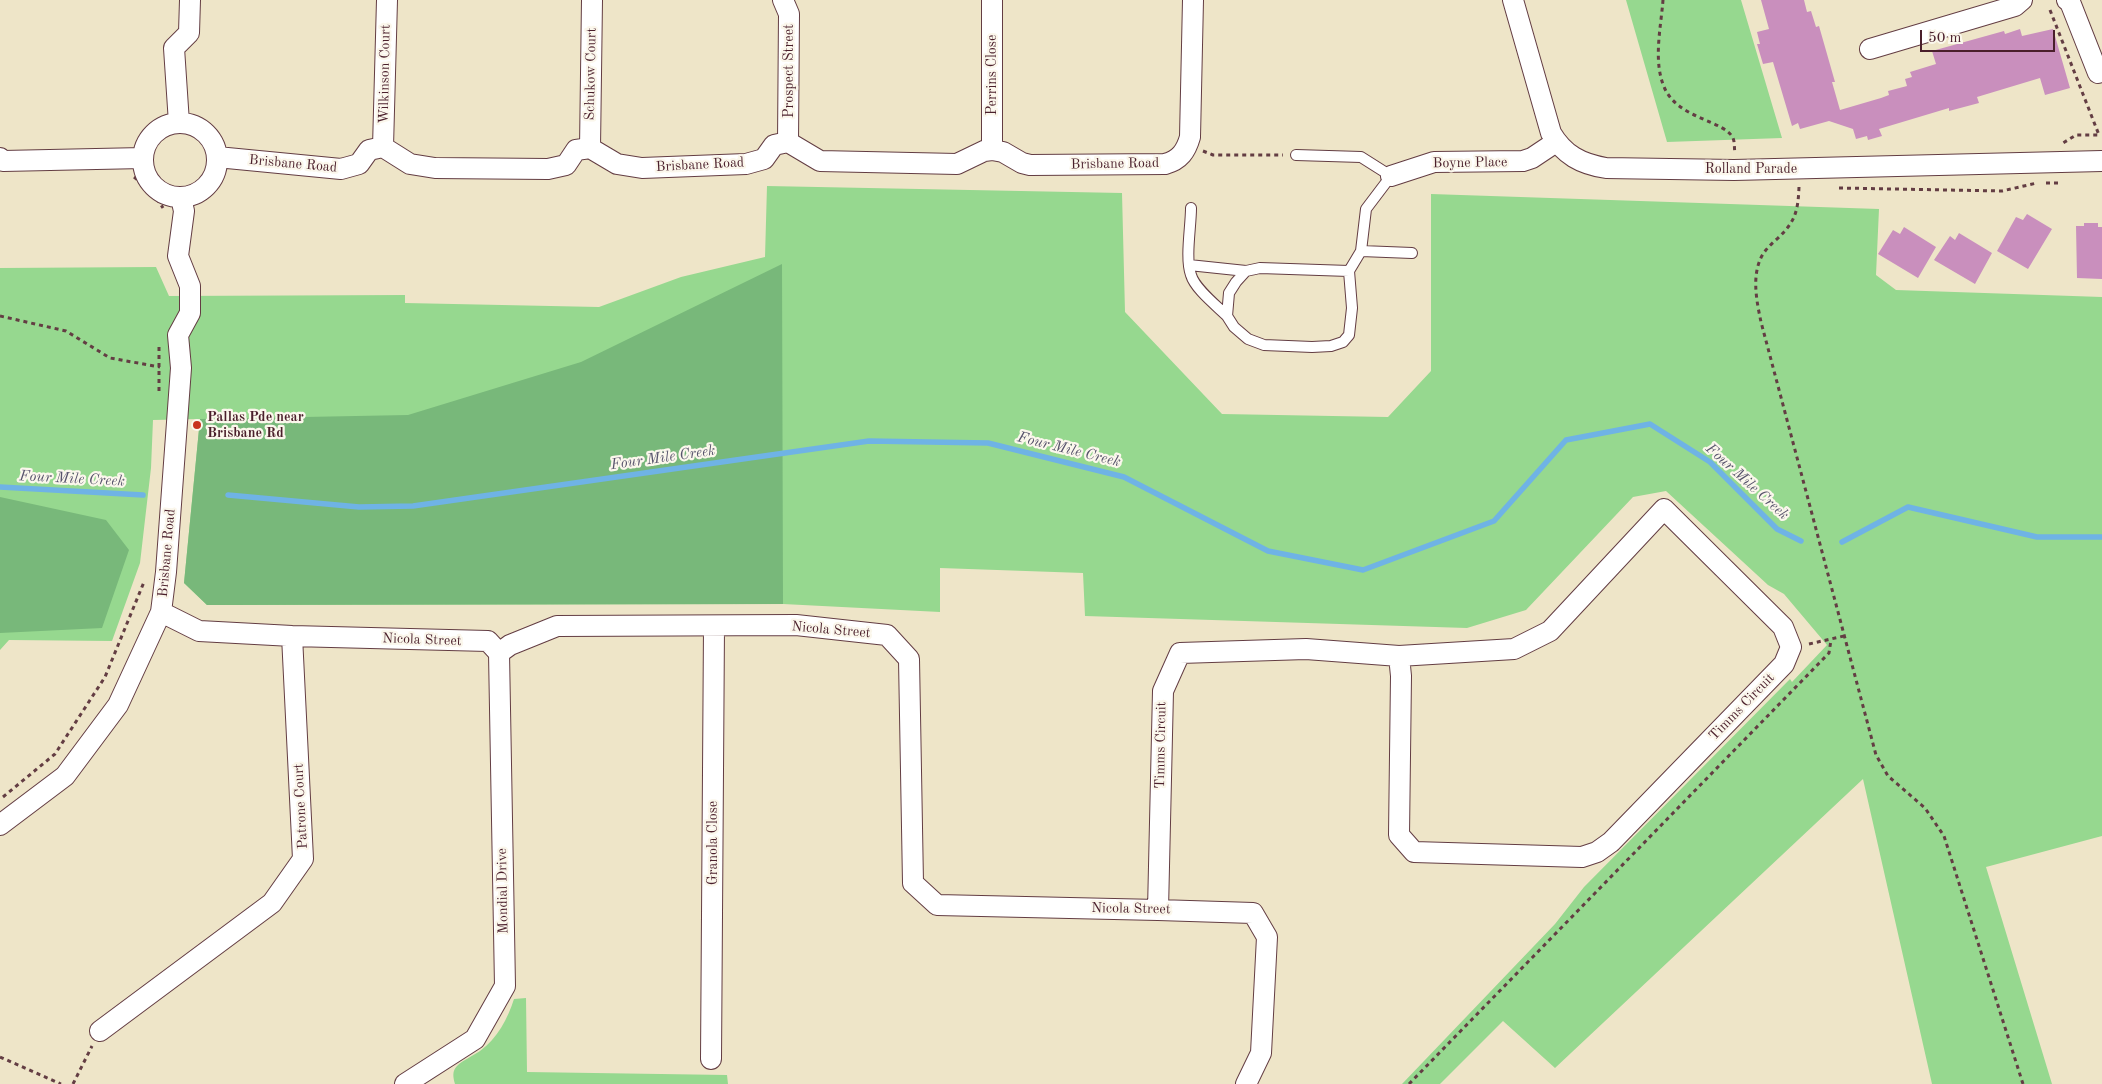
<!DOCTYPE html>
<style>
body{margin:0}
#map{position:relative;width:2102px;height:1084px;overflow:hidden;background:#eee5c8;font-family:"Old Standard TT",serif}
canvas{display:block}
.scale{position:absolute;left:1920px;top:30px;width:135px;height:22px;box-sizing:border-box;border:2px solid #4a1f2b;border-top:0;padding-left:6px;font-size:15px;line-height:18px;white-space:nowrap;color:#4a1f2b;-webkit-text-stroke:4px #fbf7ec;paint-order:stroke}
</style>
<div id="map">
<canvas width="2102" height="1084"></canvas>
<div class="scale">50 m</div>
</div>
<script>
const ctx = document.querySelector('canvas').getContext('2d');
ctx.lineJoin = 'round';
function fill(path, color) {
  ctx.fillStyle = color;
  ctx.fill(path, 'evenodd');
}
function strokePath(path, color, width, dash) {
  ctx.strokeStyle = color;
  ctx.lineWidth = width;
  ctx.lineCap = dash ? 'butt' : 'round';
  ctx.setLineDash(dash || []);
  ctx.stroke(path);
}
function label(font, color, halo, rows, align = 'center') {
  ctx.font = font + ' "Old Standard TT",serif';
  ctx.lineWidth = 4.5;
  ctx.setLineDash([]);
  ctx.textBaseline = 'middle';
  ctx.strokeStyle = halo;
  ctx.fillStyle = color;
  for (const [text, x, y, turn = 0] of rows) {
    ctx.save();
    ctx.translate(x, y);
    ctx.rotate((+turn || 0) * Math.PI / 180);
    ctx.textAlign = isNaN(turn) ? turn : align;
    if (halo) ctx.strokeText(text, 0, 0);
    ctx.fillText(text, 0, 0);
    ctx.restore();
  }
}
fill(new Path2D(`
 M1626,0H1741L1782,138L1667,142Z
 M767,186L1122,193L1125,312L1222,414L1388,417L1431,371V194L1879,209L1876,275L1896,290L2102,297V836L1986,867L2052,1084H1932L1863,779L1555,1068L1503,1021L1440,1084H1402L1555,924L1584,887L1790,679L1792,682L1827,645L1784,594L1768,585L1666,491L1633,497L1526,610L1467,628L1085,616L1083,573L940,568V612L783,604L207,605L184,583L200,419L153,420L151,468L140,563L112,641L9,640L0,650V268L156,267L169,296L405,295V303L599,307L681,277L765,257Z
 M526,998L527,1072L727,1075L728,1084H455C453,1077 452,1071 457,1066C463,1060 473,1056 480,1051C497,1039 508,1018 514,999Z`), '#96d88f');
fill(new Path2D(`
 M782,264L783,604L207,605L184,583L200,419L408,415L581,362Z
 M0,497L106,520L129,550L102,628L0,633Z`), '#78b87a');
strokePath(new Path2D(`
 M0,487L143,495
 M228,495L359,507L413,506L869,441L988,443L1124,477L1268,551L1363,570L1494,521L1566,440L1650,424L1710,462L1777,529L1801,541
 M1842,542L1908,507L2037,537H2102`), '#6fb3e5', 5.5);
fill(new Path2D(`
 M1761,0H1804L1807,12L1811,11L1816,27L1819,26L1835,82H1832L1840,110L1881,98L1889,95L1888,91L1907,86L1905,79L1912,77L1910,72L1936,64L1932,51L2004,31L2005,34L2020,29L2022,36L2053,29L2070,88L2045,95L2040,78L1977,97L1979,103L1949,111V108L1879,129L1882,136L1868,140L1867,136L1856,139L1853,129L1829,121L1800,129L1798,123L1792,126L1773,62L1763,64L1757,44H1760L1757,32L1769,29Z
 M2027,214L2052,229L2028,269L1997,251L2016,217L2023,220Z
 M2084,223H2098V227H2102V279L2077,278L2076,226H2084Z
 M1904,227L1936,247L1918,278L1878,254L1893,230L1900,234Z
 M1959,233L1992,253L1975,284L1934,260L1950,236L1955,240Z`), '#c98fbd');
const service = new Path2D(`
 M1296,155L1361,157L1391,176L1366,209L1361,251L1349,271L1352,308L1349,335L1343,342L1331,346L1312,347L1264,345L1248,339L1234,327L1227,316L1229,293L1236,282L1246,271L1260,268L1349,271
 M1191,208C1191,227 1185,258 1191,275C1195,289 1217,306 1227,316
 M1361,251L1412,253
 M1189,265L1246,271`);
const minor = new Path2D(`
 M783,0L789,14L788,142
 M992,0V150
 M1513,0L1551,133C1564,155 1581,164 1606,168L1734,170L2102,161
 M2067,0L2070,2L2098,73
 M1870,49L2015,6L2022,0
 M143 160a37 37 0 1 1 74 0a37 37 0 1 1-74 0Z
 M179,123L174,48L189,33L190,0
 M383,147L387,0
 M590,148L592,0
 M217,157L341,169L359,164L369,150L383,147L410,164L435,168L548,169L566,165L576,150L590,148L617,164L642,168L746,164L764,159L774,145L788,142L820,161L957,164L984,151L992,150L1003,152L1022,163L1030,165L1165,164C1180,160 1186,151 1190,137L1193,0
 M0,158L3,161L143,158
 M1391,176L1434,162L1523,161L1532,158L1556,142
 M161,612L199,631L292,636L488,641L499,653L510,645L557,626L796,625L887,635L909,659L913,883L937,905L1158,910L1253,913L1267,937L1261,1053L1246,1084
 M0,825L65,776L118,705L161,612L166,572L181,368L178,335L190,313V286L178,256L184,211L181,198
 M1158,910L1163,691L1180,653L1306,649L1399,656L1514,649L1550,631L1664,509L1783,627L1791,647L1784,664L1611,842L1597,852L1582,857L1414,852L1399,835L1401,676L1399,656
 M100,1031L272,903L303,859L292,636
 M711,1059L714,627
 M405,1084L475,1039L505,986L499,653`);
strokePath(service, '#633d43', 12);
strokePath(minor, '#633d43', 22);
strokePath(new Path2D(`
 M1663,0C1661,28 1652,64 1666,91C1681,119 1725,121 1733,138C1735,143 1734,148 1735,153
 M2050,10L2099,135H2076L2063,143
 M1203,151L1213,155H1283
 M134,177L152,191L163,208
 M2046,183H2058L2060,180
 M1799,187C1798,212 1795,222 1777,239C1770,245 1763,252 1760,260C1752,279 1757,303 1761,322L1876,755L1888,776L1925,808L1944,836L2023,1084
 M1839,188L2002,191L2037,183
 M0,316L66,331L110,358L160,367
 M159,347V393
 M1809,644L1844,636
 M3,797L55,754L105,677L144,582
 M0,1057L61,1084
 M73,1084L92,1046
 M1409,1084L1829,653L1831,640`), '#633d43', 3, [4, 4]);
strokePath(service, '#fff', 10);
strokePath(minor, '#fff', 20);
for (const [x, y, r, color] of [
 [197,425,5,"#c8321e"]
]) {
  const dot = new Path2D();
  dot.arc(x, y, r, 0, 2 * Math.PI);
  ctx.fillStyle = color;
  ctx.fill(dot);
  strokePath(dot, '#fbf7ec', 2);
}
label('14px', '#4a1f2b', '#fbf7ec', [
 ["Prospect Street",789,71,-90],
 ["Wilkinson Court",385,74,-89],
 ["Schukow Court",591,74,-89],
 ["Perrins Close",992,75,-90],
 ["Boyne Place",1470,163,-1],
 ["Brisbane Road",293,164,5],
 ["Brisbane Road",1115,164,-1],
 ["Brisbane Road",700,165,-3],
 ["Rolland Parade",1751,169],
 ["Brisbane Road",167,553,-85],
 ["Nicola Street",831,630,5],
 ["Nicola Street",422,640,2],
 ["Timms Circuit",1742,707,-46],
 ["Timms Circuit",1161,745,-89],
 ["Patrone Court",301,806,-93],
 ["Granola Close",713,843,-90],
 ["Mondial Drive",503,891,-91],
 ["Nicola Street",1131,909,1]
]);
label('bold 14px', '#4a1f2b', '#fbf7ec', [
 ["Pallas Pde near",207,417],
 ["Brisbane Rd",207,433]
], 'left');
label('italic 15px', '#57536c', '#fbf7ec', [
 ["Four Mile Creek",1069,450,14],
 ["Four Mile Creek",663,458,-8],
 ["Four Mile Creek",72,479,3],
 ["Four Mile Creek",1747,482,42]
]);
</script>
